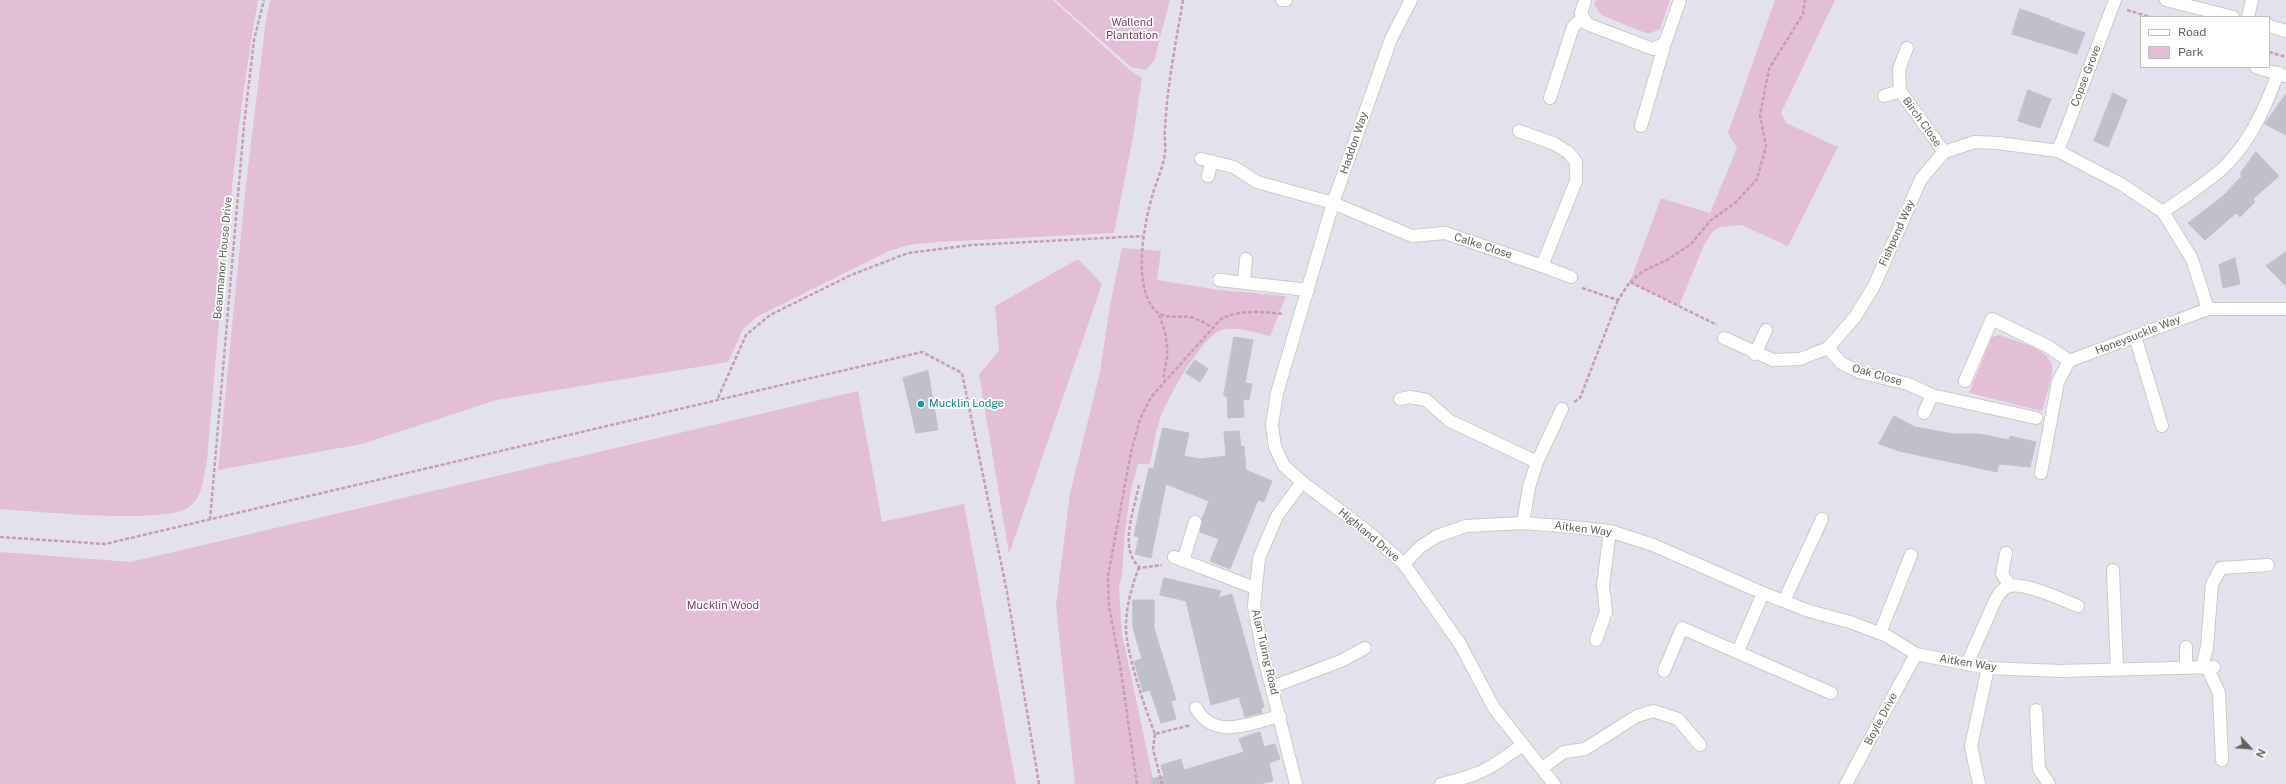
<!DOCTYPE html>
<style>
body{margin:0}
#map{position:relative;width:2286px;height:784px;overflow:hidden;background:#e3e1ec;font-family:"Public Sans",sans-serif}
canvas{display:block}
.legend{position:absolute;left:2140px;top:16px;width:130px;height:52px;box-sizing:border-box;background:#fff;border:1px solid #c0bfbd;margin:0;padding:5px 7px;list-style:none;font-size:12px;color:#61605a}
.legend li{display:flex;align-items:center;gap:8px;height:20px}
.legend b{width:20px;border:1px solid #c0bfbd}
.north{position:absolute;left:2230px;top:728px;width:40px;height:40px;-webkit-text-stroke:3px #fff;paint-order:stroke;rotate:116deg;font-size:11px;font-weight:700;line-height:16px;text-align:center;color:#61605a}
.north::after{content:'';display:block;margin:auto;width:14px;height:18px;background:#61605a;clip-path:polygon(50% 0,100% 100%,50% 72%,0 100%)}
</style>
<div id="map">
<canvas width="2286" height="784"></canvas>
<ul class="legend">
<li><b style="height:5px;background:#fff"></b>Road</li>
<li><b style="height:11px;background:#e2bfd6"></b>Park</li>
</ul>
<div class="north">N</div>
</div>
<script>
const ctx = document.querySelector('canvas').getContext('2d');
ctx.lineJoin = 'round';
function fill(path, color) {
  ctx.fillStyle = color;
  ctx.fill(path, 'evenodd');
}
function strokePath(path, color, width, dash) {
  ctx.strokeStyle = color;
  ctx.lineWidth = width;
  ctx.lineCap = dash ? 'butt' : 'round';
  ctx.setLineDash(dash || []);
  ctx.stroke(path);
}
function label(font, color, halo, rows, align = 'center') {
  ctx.font = font + ' "Public Sans",sans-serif';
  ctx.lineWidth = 3.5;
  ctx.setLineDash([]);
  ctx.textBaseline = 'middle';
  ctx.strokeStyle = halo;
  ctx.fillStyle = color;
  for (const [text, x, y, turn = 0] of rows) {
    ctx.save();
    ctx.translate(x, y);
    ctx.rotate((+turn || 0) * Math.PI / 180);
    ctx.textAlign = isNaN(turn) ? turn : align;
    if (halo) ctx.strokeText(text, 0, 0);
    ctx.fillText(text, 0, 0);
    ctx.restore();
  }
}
fill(new Path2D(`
 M0,0H258C231,152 221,306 207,460C204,475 203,497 189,507C166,525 34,511 0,509Z
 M270,0H1053L1131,71L1142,78L1133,137L1114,233L936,242L909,245L889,251L758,316L743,329L728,362L496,400L362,444L218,470L246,184L266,20Z
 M1055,0H1170L1154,61L1146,70L1131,67Z
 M1596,0H1670L1660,29L1648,34L1601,15L1594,4Z
 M1775,0H1835L1781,113L1786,123L1838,147L1788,246L1741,225L1720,227L1713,231L1704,245L1679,306L1630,282L1661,198L1710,213L1737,148L1728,133Z
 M1122,248L1161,251L1157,280L1219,290L1286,296L1270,336C1255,333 1234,325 1219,331C1200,340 1167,399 1160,419C1155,433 1153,449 1150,464H1138L1131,490L1125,531L1122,575L1119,588L1122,634L1154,784H1075L1056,606L1070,493L1100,372L1110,305Z
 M1078,259L1102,284L1009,554L979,374L999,351L995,306Z
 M1999,335C2014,341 2047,347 2052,365C2054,373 2045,400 2042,411L1969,393L1992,337Z
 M858,391L882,522L964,504L1016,784H0V552L131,562Z`), '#e2bfd6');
const building = new Path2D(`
 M2020,9L2049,19V20L2085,33L2077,54L2012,34Z
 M2028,90L2051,99L2040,128L2018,121Z
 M2113,93L2127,100L2108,147L2094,141Z
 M2286,94V135L2265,124Z
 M2256,152L2279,176L2253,199L2255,202L2240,217L2236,213L2205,240L2188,223L2223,196L2242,176L2240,174Z
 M2286,252V286L2266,266Z
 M2235,258L2240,284L2223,288L2219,265Z
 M1234,337L1253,340L1245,383L1252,384L1249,400L1243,399L1244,417L1228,418L1227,396H1224Z
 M1195,360L1208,369L1200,382L1186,373Z
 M928,371L938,430L916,433L903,378Z
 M1894,416L1915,427L1954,434H1979L2009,440L2010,436L2036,442L2030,467L1999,464L1997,472L1899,451L1879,444Z
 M1163,428L1189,433L1184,456L1200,459L1226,456L1224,432L1239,431L1241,447L1244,446L1246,470L1272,481L1264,502L1258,500L1230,569L1210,561L1219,539L1200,532L1202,519L1209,501L1166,484L1151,558L1135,554L1139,537L1134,536L1140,507L1149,468L1153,469Z
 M1164,578L1221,591L1218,598L1232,594L1264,707L1261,708L1262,713L1245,717L1239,697L1211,705L1186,601L1160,595Z
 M1133,600H1154V628L1176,700L1171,701L1176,719L1161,723L1150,690L1143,692L1134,661L1142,659L1133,628Z
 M1260,732L1264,747L1275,744L1280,759L1269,763L1273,781L1259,784H1152L1151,779L1164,776L1161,765L1181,759L1184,770L1244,752L1239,739Z`);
fill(building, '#c0c0c9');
strokePath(building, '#c1c0d0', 1);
const minor = new Path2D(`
 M1282,0H1286
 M1411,0L1391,39L1333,203L1277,393L1272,425L1275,447L1284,466L1302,482L1367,531L1404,564L1460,644L1494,708L1554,784
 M1585,0L1581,13L1587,24L1653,49L1665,43L1680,0
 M2166,0L2233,17
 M2248,17L2252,0
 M2269,26L2286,31
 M1907,48L1899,69L1900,91L1944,152
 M2256,67L2285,76
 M1884,96L1900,91
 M1550,98L1573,27L1583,17
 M1641,126L1665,43
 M1519,131L1555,144L1569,153L1576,162V181L1542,266
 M2058,151L2115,0
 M1201,159L1234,167L1257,182L1333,203L1412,236L1445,233L1542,266L1571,277
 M1208,176L1212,161
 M2163,212C2182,198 2211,181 2227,164C2252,138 2266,106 2278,73
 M1219,280L1308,290
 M1244,282L1246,259
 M2135,336L2162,426
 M1724,338L1773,360L1800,359L1828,348L1855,317L1874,286L1921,179L1944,152L1975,142L1998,143L2058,151L2121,184L2163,212L2192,259L2208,309
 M1828,348L1841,363L1859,372L1908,384L1932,395L2036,418
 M1755,354L1766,330
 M1965,381L1992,319L2049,347L2069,361
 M1400,399L1410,397L1426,400L1450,421L1537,462
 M1924,413L1932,395
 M2041,473L2058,382L2069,361L2208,309H2286
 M1523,523L1529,487L1537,462L1562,409
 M2006,553L2002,574L2010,586
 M1174,557L1255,588
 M1183,561L1195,522
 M1404,564L1420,547L1437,536L1466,526L1523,523L1573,527L1610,531L1653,545L1763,593L1809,611L1850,622L1887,636L1916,654L1988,668L2060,671L2214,667
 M2113,570L2117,669
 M1784,601L1822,519
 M1880,633L1911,555
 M1596,640L1606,612L1603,585L1610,531
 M2186,647V668
 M1738,651L1763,593
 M1967,664L1994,603C1997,597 2000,590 2007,587C2021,580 2063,600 2078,606
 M2207,667L2219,693L2222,760
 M2202,668L2207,647L2212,584L2221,568L2268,565
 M1664,671L1682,628L1831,693
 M1272,687L1341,661L1365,648
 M1196,708C1214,741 1250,723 1280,716
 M2036,710L2039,769L2049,784
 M1542,768L1564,752L1585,749L1637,716L1653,711L1678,719L1700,745
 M1296,784L1263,654L1254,606L1259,558L1277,516L1302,482
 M1441,784C1480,775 1490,769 1522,745
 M1846,784L1916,654
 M1979,784L1971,746L1988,668`);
strokePath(minor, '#cbcbc5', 14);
strokePath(new Path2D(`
 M1183,0C1176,42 1167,86 1165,129C1164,137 1166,145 1165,153C1163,168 1157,180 1153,193C1144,224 1133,281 1153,308C1163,321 1176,315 1190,317C1198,319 1205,323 1212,327
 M2127,10L2150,17
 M2269,52L2286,57
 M1630,282L1643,271L1667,260L1691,244L1710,221L1736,202L1757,179L1766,146L1760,115L1769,69L1803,14L1805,0
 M1582,288L1618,300L1630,282L1717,325
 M1159,315C1165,329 1168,343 1167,358C1166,366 1162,374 1165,382
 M718,398L746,335L770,315L851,275L908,253L971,245L1143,236
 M1574,402L1580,398L1618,300
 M1139,485C1134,511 1118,548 1140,568L1162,565
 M210,520L244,125L254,40L264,0
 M0,537L105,544L922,352L962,373L1007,592L1039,784
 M1139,567C1132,586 1126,606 1126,627C1126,653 1145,708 1155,734L1191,725
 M1155,734L1153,749L1162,784
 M1137,784L1120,665L1109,606L1108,576L1131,452L1140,419L1151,397L1221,319C1240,309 1264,312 1284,314`), '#c99faf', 2.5, [4, 2]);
strokePath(minor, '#fff', 12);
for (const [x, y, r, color] of [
 [921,404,4,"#0f9aa8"]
]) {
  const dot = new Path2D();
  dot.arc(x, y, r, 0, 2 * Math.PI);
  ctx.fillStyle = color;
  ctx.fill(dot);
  strokePath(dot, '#fff', 1.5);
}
label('11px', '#7f3b65', '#fff', [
 ["Wallend",1132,23],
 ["Plantation",1132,36],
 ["Mucklin Wood",723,606]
]);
label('11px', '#61605a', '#fff', [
 ["Copse Grove",2086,76,-69],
 ["Birch Close",1922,122,54],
 ["Haddon Way",1354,143,-71],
 ["Fishpond Way",1897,233,-66],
 ["Calke Close",1483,246,18],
 ["Beaumanor House Drive",223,258,-85],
 ["Honeysuckle Way",2138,335,-21],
 ["Oak Close",1877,375,16],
 ["Aitken Way",1583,529,7],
 ["Highland Drive",1369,535,40],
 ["Alan Turing Road",1265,652,77],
 ["Aitken Way",1968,663,9],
 ["Boyle Drive",1881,719,-62]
]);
label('11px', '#0d838f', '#fff', [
 ["Mucklin Lodge",929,404]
], 'left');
</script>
